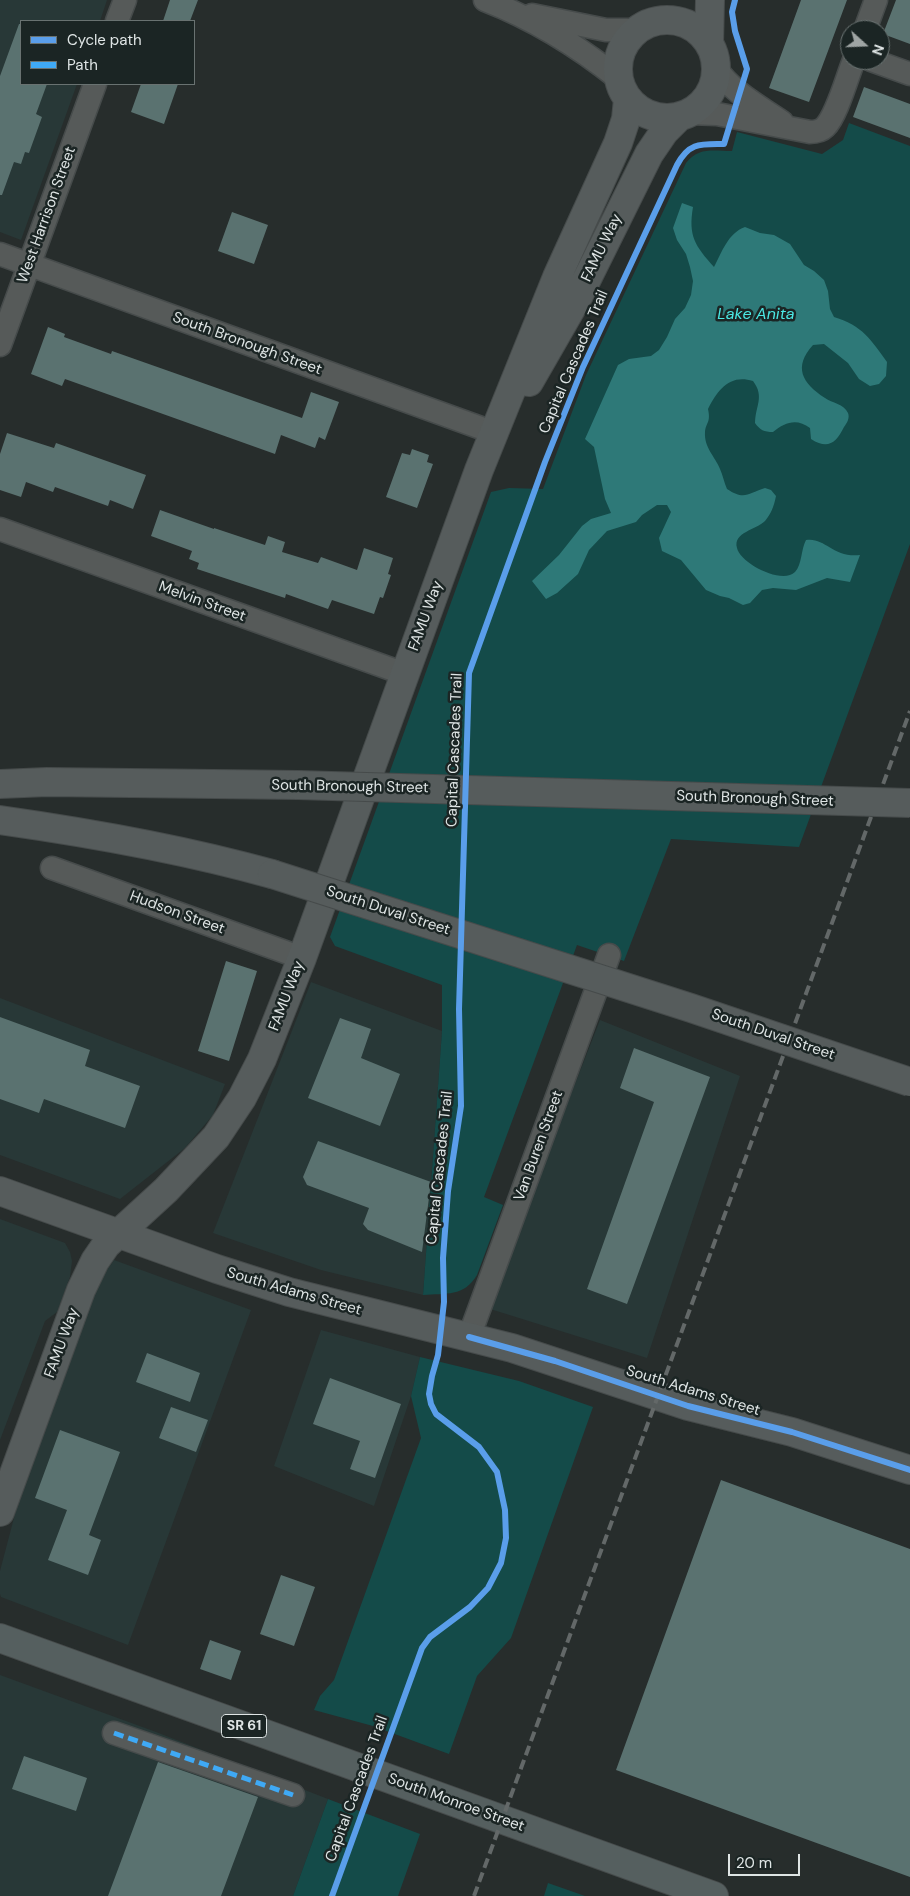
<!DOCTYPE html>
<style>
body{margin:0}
#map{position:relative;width:910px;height:1896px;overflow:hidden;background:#272d2c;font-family:"DM Sans",sans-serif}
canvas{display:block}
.legend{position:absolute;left:20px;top:20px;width:175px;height:65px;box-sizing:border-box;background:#1b2524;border:1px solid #697271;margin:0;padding:6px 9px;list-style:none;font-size:15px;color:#dfe5e5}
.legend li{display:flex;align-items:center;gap:10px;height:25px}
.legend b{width:25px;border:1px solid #697271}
.north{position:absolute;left:840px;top:20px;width:50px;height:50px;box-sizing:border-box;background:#1b2524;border:1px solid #697271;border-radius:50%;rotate:110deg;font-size:14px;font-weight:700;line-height:20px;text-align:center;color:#dfe5e5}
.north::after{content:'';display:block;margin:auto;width:18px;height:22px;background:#9fa5a4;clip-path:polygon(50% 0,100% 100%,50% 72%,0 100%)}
.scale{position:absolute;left:728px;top:1854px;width:72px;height:22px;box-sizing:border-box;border:2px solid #dfe5e5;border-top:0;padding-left:6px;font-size:15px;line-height:18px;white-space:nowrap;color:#dfe5e5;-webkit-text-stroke:4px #1b2524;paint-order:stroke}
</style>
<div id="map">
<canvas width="910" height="1896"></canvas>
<ul class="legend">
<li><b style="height:6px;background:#5a9eea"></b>Cycle path</li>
<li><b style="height:6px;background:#3fa9f5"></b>Path</li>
</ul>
<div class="north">N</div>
<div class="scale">20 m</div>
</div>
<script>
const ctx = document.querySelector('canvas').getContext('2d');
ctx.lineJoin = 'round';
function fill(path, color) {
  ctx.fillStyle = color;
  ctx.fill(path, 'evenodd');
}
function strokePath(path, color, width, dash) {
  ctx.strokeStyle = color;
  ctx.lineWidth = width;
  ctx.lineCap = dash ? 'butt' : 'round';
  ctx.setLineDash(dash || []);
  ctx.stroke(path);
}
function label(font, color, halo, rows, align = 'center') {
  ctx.font = font + ' "DM Sans",sans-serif';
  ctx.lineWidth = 5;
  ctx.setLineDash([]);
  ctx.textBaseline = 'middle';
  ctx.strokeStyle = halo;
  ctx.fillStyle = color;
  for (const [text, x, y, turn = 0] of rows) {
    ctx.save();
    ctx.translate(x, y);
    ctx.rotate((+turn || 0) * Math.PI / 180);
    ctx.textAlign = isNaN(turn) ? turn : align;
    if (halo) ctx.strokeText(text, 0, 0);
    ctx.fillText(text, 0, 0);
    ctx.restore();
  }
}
fill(new Path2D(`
 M0,0H107L100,21H21V84H77L21,240L0,232Z
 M311,982L442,1031L423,1295L321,1270L213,1233Z
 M0,998L225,1084L213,1115L185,1148L120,1199L0,1155Z
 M600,1020L740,1076L647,1358L487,1308Z
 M0,1219L65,1243L70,1252L72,1261L70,1277L57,1312L45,1321L0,1440Z
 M114,1260L251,1310L128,1645L1,1597L0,1594V1571L20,1495L65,1368L101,1278Z
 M321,1330L420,1357L411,1396L374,1506L274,1466Z
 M0,1675L156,1732L328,1799L293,1896H0Z`), '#283837');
fill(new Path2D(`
 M849,123L910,146V544L799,847L671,839L624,961L577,945L484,1197L503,1205L477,1275C464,1297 446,1293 423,1295L442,1031V985L335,946L330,937L491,492L509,488L543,489L586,375L686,163C699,147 712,151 732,151L737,132L822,154L843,140Z
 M420,1357L519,1381L593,1407L511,1638L477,1676L449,1754L373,1726L314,1710L320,1696L334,1680L421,1438L411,1396Z
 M328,1799L420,1834L398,1896H293Z
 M548,1883L585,1896H544Z`), '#144b49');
fill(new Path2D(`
 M682,203L693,207C688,236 695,246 714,267C722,252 728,233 745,227L760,233L774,235L790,244L804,265L814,271L824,280L828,291L830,309L834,317C863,326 870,339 887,362L886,376L879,384L870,386L859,379L848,363L824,344L813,345C793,367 802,383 825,398C832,403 844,404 848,413C850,418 847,423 844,427C836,443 828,450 811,439L810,428C797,418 785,422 773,432C764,432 760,430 755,423C755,406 765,397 753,381C729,374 718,390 708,409C711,423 706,422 705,432C704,448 715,456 720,469C723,476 724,482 727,489C745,501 748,493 765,488L771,490L776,496C774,506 771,514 765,521C756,530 733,532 737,548C740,563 782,585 795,572C802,565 801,549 806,540C825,537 833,558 860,555L850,582L827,578L796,590L773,588L762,590L750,603L743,605L729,598L720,596L706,590L681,560L662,551L659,538L671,512L667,505H657L642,515L636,522L607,531L589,550L578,574L557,593L546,599L532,581L559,555L582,526L591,519L611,513L605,499L594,447L585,439L618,365L629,359L651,356L659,350L667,337L675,319L685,308L691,295L693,281L690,267L686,254L677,240L673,228Z`), '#2e7978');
fill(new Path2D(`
 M170,0H198L190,21H163Z
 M801,0H847L809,102L769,88Z
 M896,0H910V44L883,34Z
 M19,24H21V84H47L36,114L42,117L29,153L25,152L21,164L14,162L2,195H0V76Z
 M141,84H178L164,124L131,112Z
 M864,87L910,104V138L853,117Z
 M232,212L268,225L254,264L218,251Z
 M48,327L65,334L64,337L111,354L112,351L302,418L311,392L339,402L325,440L319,437L315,448L281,435L275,454L65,379L62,386L31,374Z
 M7,433L54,448L56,443L146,475L133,509L110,500L108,506L55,487L53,492L26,482L21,497L0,490V454Z
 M412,449L429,455L427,462L433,464L417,508L386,497L402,453L410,455Z
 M160,510L214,529V528L265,545L268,536L285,542L282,552L318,563L321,557L357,570L364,548L393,558L388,574L391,575L383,598L380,597L374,614L332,600L328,609L286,594L285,598L197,569L199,563L189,559L192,551L151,536Z
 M226,961L257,971L229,1061L198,1051Z
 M0,1017L90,1050L85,1066L140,1086L125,1128L44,1099L39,1113L0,1099Z
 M340,1018L371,1029L361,1058L400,1074L380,1126L308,1098Z
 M634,1048L710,1077L627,1304L587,1289L654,1102L620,1088Z
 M318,1141L431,1182L422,1252L368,1230L363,1224L369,1208L307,1185L303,1177Z
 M147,1353L200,1373L190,1402L136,1382Z
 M330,1378L401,1404L375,1478L350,1469L360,1441L313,1424Z
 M171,1407L208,1420L196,1452L159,1438Z
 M60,1430L120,1452L89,1535L101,1540L88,1575L48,1560L67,1510L35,1498Z
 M721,1480L910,1549V1877L616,1770Z
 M281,1575L315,1587L294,1646L260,1634Z
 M210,1640L241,1651L231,1680L200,1669Z
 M24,1756L87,1778L76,1811L12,1789Z
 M158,1762L258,1797L221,1896H108Z`), '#5a7270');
const street = new Path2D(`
 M485,0C534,19 579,47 619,79
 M532,15L606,30H637
 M117,21L125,0
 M865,30L876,0
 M871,60L910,74
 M715,67C732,92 757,105 782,122
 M687,113L717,114L810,132C816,132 821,131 825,127C837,115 847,77 854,60
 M0,254L495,433
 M0,345L95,84
 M0,529L405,674
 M52,868L302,958
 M469,1337L609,955
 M114,1733L293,1795`);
const secondary = new Path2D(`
 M618 69a49 49 0 1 1 98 0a49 49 0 1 1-98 0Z
 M709,44L710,0
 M529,382L579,295L649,154L664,132L680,116
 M0,784L47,782L298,785
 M0,820C92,833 183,849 272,874
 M0,1191L217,1269L289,1292L512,1348L688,1406L792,1432L910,1470
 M0,1512L81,1290L95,1261L106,1245L166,1190L216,1137L242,1098L262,1059L302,958L479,470L557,277L618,143L626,119L628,99`);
const primary = new Path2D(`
 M0,1638L714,1896`);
strokePath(street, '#464b4b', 25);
strokePath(secondary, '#464b4b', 30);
strokePath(primary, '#464b4b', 30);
strokePath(street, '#565a59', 22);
strokePath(secondary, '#565c5c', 28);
strokePath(primary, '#555f5f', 28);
strokePath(new Path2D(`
 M474,1896L910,711`), '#636868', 4, [10, 5]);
const secondaryBridge = new Path2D(`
 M298,785L910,803
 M272,874L691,1008L910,1082`);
strokePath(secondaryBridge, '#464b4b', 30, []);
strokePath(secondaryBridge, '#565c5c', 28);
strokePath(new Path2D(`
 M114,1733L293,1795`), '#3fa9f5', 5, [10, 5]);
strokePath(new Path2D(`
 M469,1337L555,1361L688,1406L792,1432L910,1470
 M332,1896L422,1648L430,1637L470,1607L488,1588L501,1563L506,1538L505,1510L497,1472L479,1447L436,1414L431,1404L429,1394L432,1376L438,1355L444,1302L443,1258L448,1191L461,1106L459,1009L469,673L545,462L583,367L677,165C689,142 701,144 724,144L747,69L735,31L732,12L735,0`), '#5a9eea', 6);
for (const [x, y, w] of [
 [244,1726,45]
]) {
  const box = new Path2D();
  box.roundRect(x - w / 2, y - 11.5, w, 23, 4);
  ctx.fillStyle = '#1b2524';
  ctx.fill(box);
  strokePath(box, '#dfe5e5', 1);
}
label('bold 14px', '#dfe5e5', null, [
 ["SR 61",244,1726]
]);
label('15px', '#dfe5e5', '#1b2524', [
 ["West Harrison Street",47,215,-70],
 ["FAMU Way",602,248,-64],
 ["South Bronough Street",247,344,20],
 ["Capital Cascades Trail",574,362,-67],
 ["Melvin Street",202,602,20],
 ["FAMU Way",426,616,-70],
 ["Capital Cascades Trail",455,750,-88],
 ["South Bronough Street",350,787,1],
 ["South Bronough Street",755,799,2],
 ["South Duval Street",388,911,18],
 ["Hudson Street",177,913,20],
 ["FAMU Way",287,996,-69],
 ["South Duval Street",773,1035,19],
 ["Van Buren Street",539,1146,-70],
 ["Capital Cascades Trail",440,1168,-84],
 ["South Adams Street",294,1292,16],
 ["FAMU Way",62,1343,-70],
 ["South Adams Street",693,1391,17],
 ["Capital Cascades Trail",357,1789,-70],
 ["South Monroe Street",456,1803,20]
]);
label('italic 16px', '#4be8e4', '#1b2524', [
 ["Lake Anita",756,315]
]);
</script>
